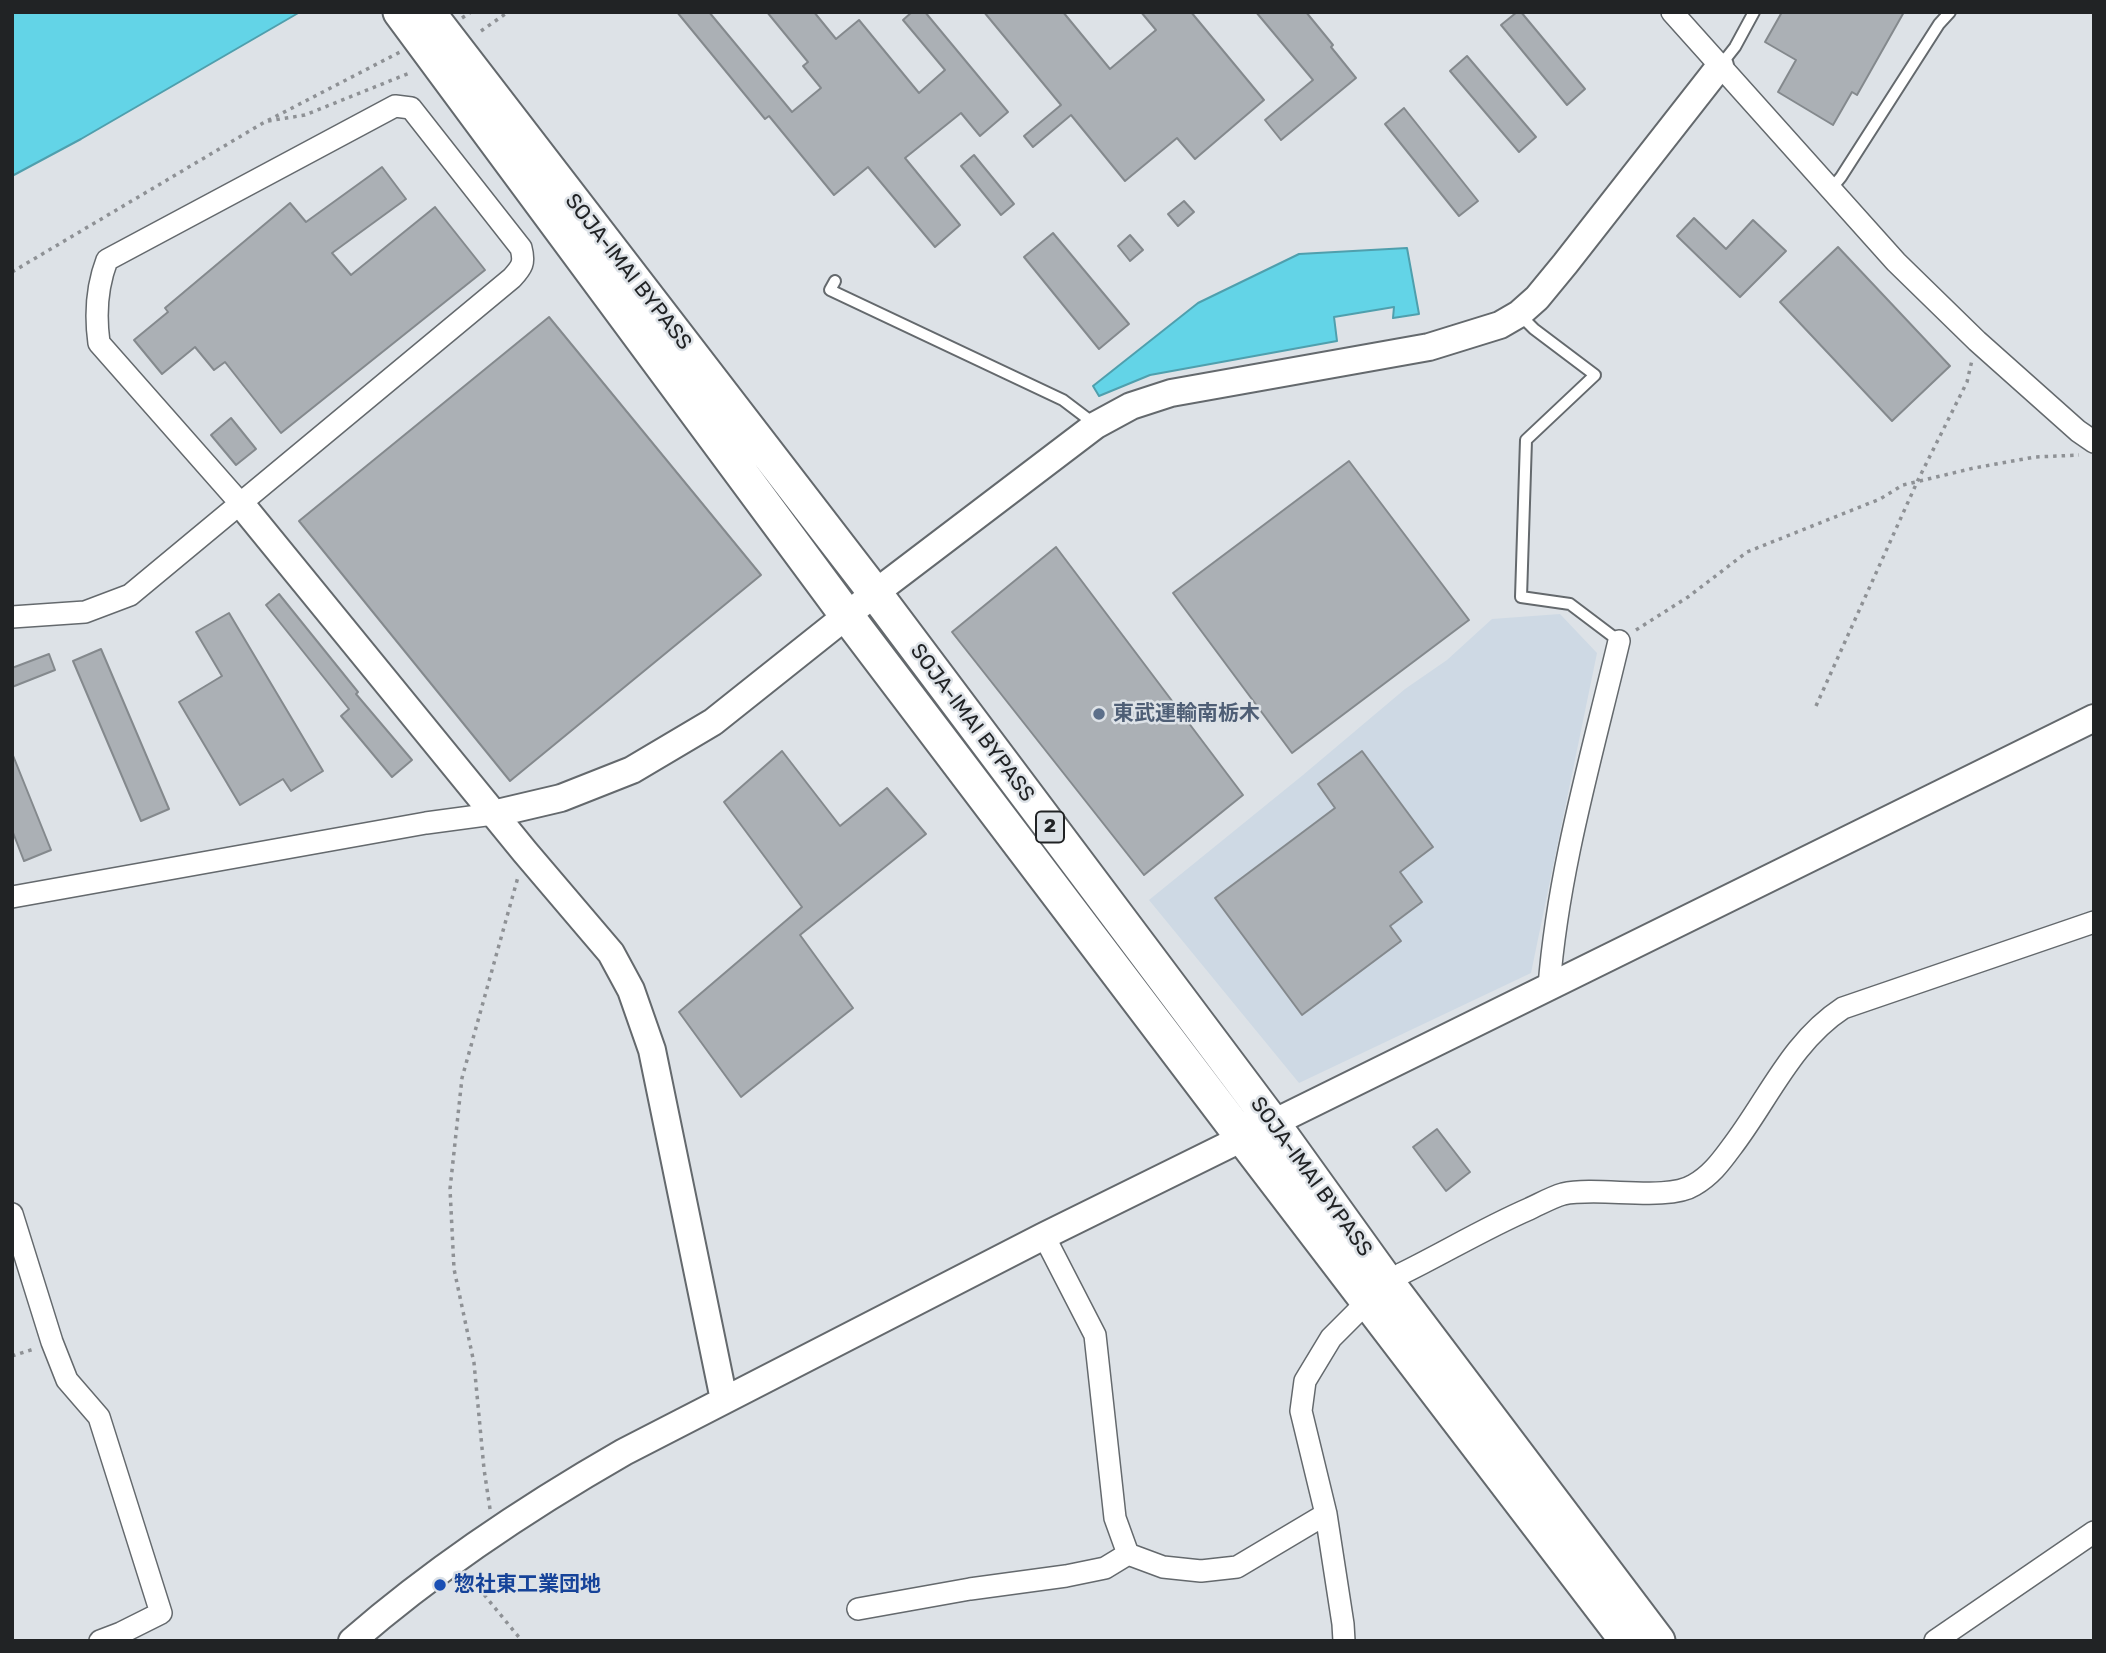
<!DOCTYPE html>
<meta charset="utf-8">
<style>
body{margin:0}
#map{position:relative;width:2106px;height:1653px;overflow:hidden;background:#dde2e7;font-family:Rubik,sans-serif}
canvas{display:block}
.frame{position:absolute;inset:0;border:14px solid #212325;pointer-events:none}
</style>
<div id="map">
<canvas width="2106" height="1653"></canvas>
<div class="frame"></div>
</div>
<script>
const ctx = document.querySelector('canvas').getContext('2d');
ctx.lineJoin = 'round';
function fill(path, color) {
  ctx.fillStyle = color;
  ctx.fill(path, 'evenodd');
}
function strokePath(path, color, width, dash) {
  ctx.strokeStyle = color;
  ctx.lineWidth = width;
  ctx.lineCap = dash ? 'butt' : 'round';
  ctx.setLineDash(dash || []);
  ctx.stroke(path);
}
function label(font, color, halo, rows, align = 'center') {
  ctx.font = font + ' Rubik,"Noto Sans JP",sans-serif';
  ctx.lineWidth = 5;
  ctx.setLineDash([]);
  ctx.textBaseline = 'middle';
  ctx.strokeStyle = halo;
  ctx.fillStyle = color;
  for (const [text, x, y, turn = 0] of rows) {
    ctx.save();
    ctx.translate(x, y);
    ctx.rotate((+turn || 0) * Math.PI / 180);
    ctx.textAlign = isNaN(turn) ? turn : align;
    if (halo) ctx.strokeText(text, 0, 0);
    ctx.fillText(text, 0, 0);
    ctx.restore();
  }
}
fill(new Path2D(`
 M1560,614L1597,653L1531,973L1299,1083L1149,900L1303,775L1405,689L1447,660L1492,619Z`), '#ced9e4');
const water = new Path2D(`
 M12,12H300L81,139L12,176Z
 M1407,248L1419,314L1393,318L1394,307L1334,317L1337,341L1150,375L1099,396L1093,386L1198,303L1299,254Z`);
fill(water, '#63d4e7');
strokePath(water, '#4f9fad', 2);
const building = new Path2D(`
 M677,12H709L792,112L821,88L803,66L808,62L767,12H814L836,39L859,20L919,93L945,70L903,20L912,12H925L1008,112L980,136L961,113L905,158L960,225L935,247L868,167L834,195L769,116L765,119Z
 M984,12H1063L1110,69L1156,30L1141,12H1191L1264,100L1195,159L1177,138L1125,181L1071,115L1033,147L1024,136L1061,105Z
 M1256,12H1306L1333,45L1331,47L1356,78L1281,140L1265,120L1313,80Z
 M1517,12H1521L1585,89L1567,105L1501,25Z
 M1782,12H1904L1857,95L1852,92L1833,125L1778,92L1796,60L1765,42Z
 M1467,56L1536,137L1519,152L1450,71Z
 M1404,108L1478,201L1459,216L1385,124Z
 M974,155L1014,204L1001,215L961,166Z
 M382,167L406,199L332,253L351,275L435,207L485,270L281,433L225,362L214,370L195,347L162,374L134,340L168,312L165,308L290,203L306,222Z
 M1184,201L1194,212L1178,226L1168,214Z
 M1694,218L1726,249L1753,220L1786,251L1740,297L1677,236Z
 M1053,233L1129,324L1099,349L1024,257Z
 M1130,235L1143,250L1130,261L1118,246Z
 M1838,247L1950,366L1892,421L1780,302Z
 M549,317L761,575L510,781L299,521Z
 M231,418L256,449L236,465L211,435Z
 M1349,461L1469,620L1292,753L1173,593Z
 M1056,547L1243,795L1144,875L952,632Z
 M279,594L358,692L356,694L412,760L392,777L341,716L349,709L266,605Z
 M229,613L323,771L291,791L283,779L240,805L179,702L222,676L196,632Z
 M101,649L169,809L141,821L73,661Z
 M49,654L55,670L12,687V668Z
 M782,751L840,826L887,788L926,834L800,935L853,1008L741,1097L679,1012L802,907L724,802Z
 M1362,751L1433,847L1400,872L1422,902L1390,926L1401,941L1302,1015L1215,898L1335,808L1318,784Z
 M12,753L51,850L24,861L12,830Z
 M1437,1129L1470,1172L1446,1191L1413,1147Z`);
fill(building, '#abb0b5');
strokePath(building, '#84898d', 2);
const service = new Path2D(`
 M1720,66L1735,47L1754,12
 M1831,189L1841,177L1939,24L1950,12
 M835,281L830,290L1063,400L1096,425
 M1519,314L1534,329L1595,375L1526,440L1521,597L1570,604L1619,641`);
const minor = new Path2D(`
 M1672,12L1896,262L1977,341L2078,431L2094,442
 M12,617L85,612L130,595L512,278C522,267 525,263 521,248L411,108L395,106L107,260C97,286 95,314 99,343L241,504
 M12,897L426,823L493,814
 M1549,987C1558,870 1592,755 1619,641
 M12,1214L52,1342L67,1380L99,1417L161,1613L121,1633L100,1641
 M1044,1236L1095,1335L1115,1518L1128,1554L1163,1567L1201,1571L1237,1567L1326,1514
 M1401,1274C1444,1253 1485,1228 1529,1209C1540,1204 1552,1197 1563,1194C1598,1186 1667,1202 1694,1185C1710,1176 1720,1163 1731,1148C1768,1100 1791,1042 1843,1008L2094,922
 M858,1609L970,1589L1066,1576L1105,1568L1128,1554
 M1344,1641L1343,1624L1326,1514L1301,1411L1305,1381L1331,1338L1357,1312
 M1935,1641L2094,1532`);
const tertiary = new Path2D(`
 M241,504L525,852L611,953L631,990L652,1050L724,1400
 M493,814L561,798L632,770L713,722L875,593L1096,425L1131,406L1171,393L1429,347L1500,325L1519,314L1537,298L1565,264L1720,66
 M352,1641C436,1568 528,1507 624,1452L1044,1236L2094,718`);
const primary = new Path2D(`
 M400,12L847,616L1242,1137L1627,1641
 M428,12L875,593L1272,1122L1387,1282L1658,1641`);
strokePath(service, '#64696d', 14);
strokePath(minor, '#64696d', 24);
strokePath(tertiary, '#64696d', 30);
strokePath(primary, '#64696d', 37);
strokePath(new Path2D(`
 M462,18L471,12
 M481,31L508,12
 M268,121L305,115L412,72
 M12,272L263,123L400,52
 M1636,630L1688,597L1747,552L1880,499L1903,485L1974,468L2035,457L2079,455
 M1816,706L1918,480L1967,382L1972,360
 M12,1356L34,1349
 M490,1509L484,1469L474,1363L454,1269L450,1189L462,1078L518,877
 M468,1575L522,1641`), '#8e9195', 3.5, [3.5, 5]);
strokePath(service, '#fff', 10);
strokePath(minor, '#fff', 21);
strokePath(tertiary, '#fff', 26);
strokePath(primary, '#fff', 33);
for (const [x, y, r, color] of [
 [1099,714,7,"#5c6f8a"],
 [440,1585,7,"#1a4fb4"]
]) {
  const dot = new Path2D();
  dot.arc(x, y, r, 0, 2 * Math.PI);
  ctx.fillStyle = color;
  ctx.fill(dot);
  strokePath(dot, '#dde2e7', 2.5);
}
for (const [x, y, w] of [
 [1050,827,28]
]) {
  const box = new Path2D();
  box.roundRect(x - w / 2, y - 15.5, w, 31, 5);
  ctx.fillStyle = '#dde2e7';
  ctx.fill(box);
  strokePath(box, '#212325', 2);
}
label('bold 19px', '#212325', null, [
 ["2",1050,827]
]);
label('21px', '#212325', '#dde2e7', [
 ["SOJA-IMAI BYPASS",628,272,52],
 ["SOJA-IMAI BYPASS",972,723,53],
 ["SOJA-IMAI BYPASS",1311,1177,54]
]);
label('bold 21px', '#4e5e75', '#dde2e7', [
 ["東武運輸南栃木",1113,714]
], 'left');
label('bold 21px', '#164399', '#dde2e7', [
 ["惣社東工業団地",454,1585]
], 'left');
</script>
